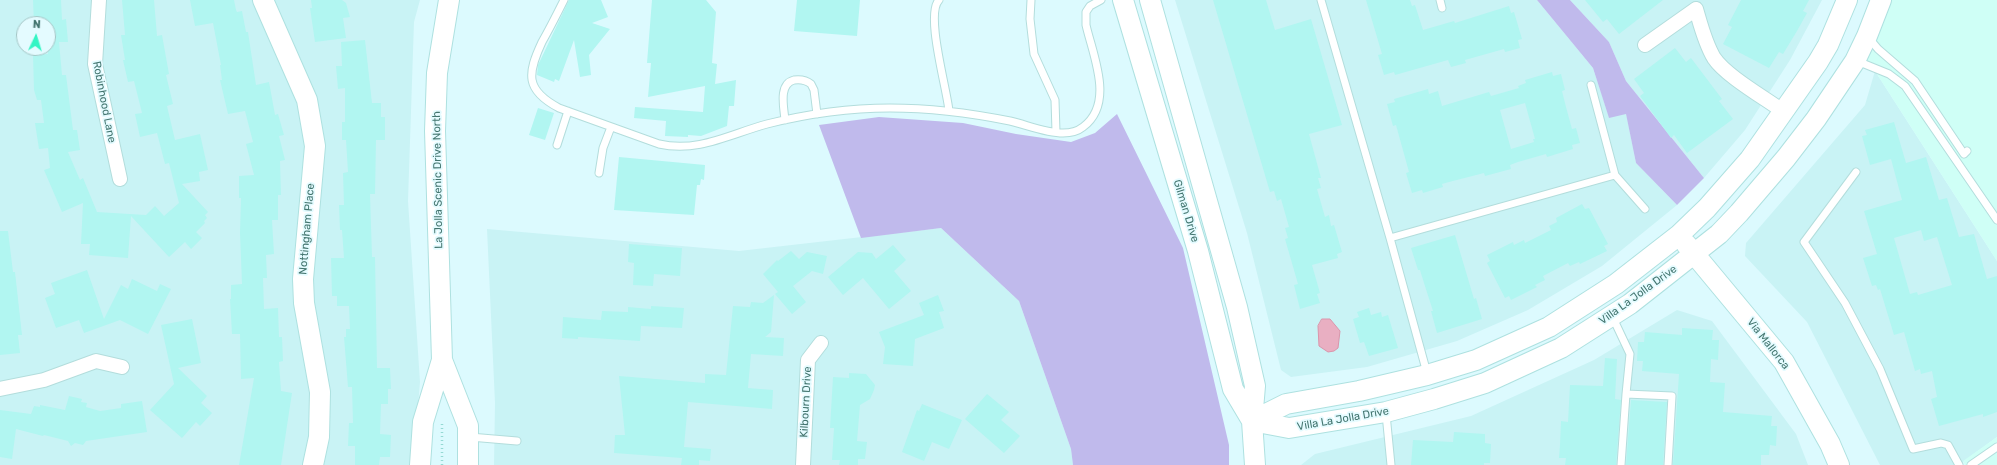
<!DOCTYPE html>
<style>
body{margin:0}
#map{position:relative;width:1997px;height:465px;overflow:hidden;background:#dcfafe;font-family:Rubik,sans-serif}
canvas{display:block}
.north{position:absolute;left:16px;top:16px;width:40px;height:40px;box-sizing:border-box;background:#e4fbff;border:1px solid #a4c5c5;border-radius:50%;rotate:4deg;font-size:11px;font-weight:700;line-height:16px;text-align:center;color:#43756f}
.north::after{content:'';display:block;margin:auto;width:14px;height:18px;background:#34f5c4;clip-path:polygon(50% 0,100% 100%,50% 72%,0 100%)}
</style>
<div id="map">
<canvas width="1997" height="465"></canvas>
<div class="north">N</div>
</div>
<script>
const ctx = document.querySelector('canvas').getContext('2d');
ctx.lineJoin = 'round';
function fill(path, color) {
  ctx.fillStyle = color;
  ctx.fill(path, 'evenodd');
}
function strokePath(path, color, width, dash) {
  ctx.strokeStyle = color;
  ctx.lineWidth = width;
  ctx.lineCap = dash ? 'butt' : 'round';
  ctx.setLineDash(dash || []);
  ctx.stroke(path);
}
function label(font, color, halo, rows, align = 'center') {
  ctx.font = font + ' Rubik,sans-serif';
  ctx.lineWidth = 3.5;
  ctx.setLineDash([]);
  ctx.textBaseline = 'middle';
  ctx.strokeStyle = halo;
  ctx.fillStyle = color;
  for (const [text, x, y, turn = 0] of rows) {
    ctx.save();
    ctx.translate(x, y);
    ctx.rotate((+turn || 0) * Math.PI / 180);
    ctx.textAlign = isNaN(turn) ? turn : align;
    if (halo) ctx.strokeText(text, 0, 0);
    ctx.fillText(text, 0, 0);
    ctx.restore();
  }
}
fill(new Path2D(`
 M0,0H420L414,22L408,201L420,382L413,465H0ZM24,24H48V48H24Z
 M1175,0H1537L1593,68L1609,117L1626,113L1636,163L1677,205L1602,266L1528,310L1457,341L1367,367L1291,377L1281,370L1247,233Z
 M1570,0H1822L1790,60L1745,130L1704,178L1626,81L1609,42Z
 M1875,71L1997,261V437L1959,465H1880L1807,322L1745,256L1746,243L1865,105Z
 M941,228L1019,301L1071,449L1073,465H494L495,403L487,229L739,251Z
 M1677,310L1712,321L1796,434L1808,465H1301L1315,454L1471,416L1594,360Z`), '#c9f3f5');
fill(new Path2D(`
 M1888,0H1997V261L1875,71L1862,57Z
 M1997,437V465H1965L1963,461Z`), '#cffff6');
fill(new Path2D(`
 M1537,0H1570L1609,42L1626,81L1704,178L1677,205L1636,163L1626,114L1609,118L1593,68Z
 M1117,114L1183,248L1229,445V465H1073L1071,449L1019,301L941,228L861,238L819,125L879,117L963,123L1016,134L1071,142L1095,133Z`), '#c0baec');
const water = new Path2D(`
 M1322,319H1330L1340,331L1338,348L1334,351L1328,352L1319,346L1318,326Z`);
fill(water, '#e9afc2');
strokePath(water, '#db95ab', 1);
fill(new Path2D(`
 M33,0H61L62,20L66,19L68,42H59L62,75H66L73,130H77L80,150L68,152L80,180L83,178L97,212L146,215L155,206L164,216L179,203L169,163L165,164L157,133L140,137L135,114L142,113L134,81L128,82L123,60H125L121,35H125L122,0H154L157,36L162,35L169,74L166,75L173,104L167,106L175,140L200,134L208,170L199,172L200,181L182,184L208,212L205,215L207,218L204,221L205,223L196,232L202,238L191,249L185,242L169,257L131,216L128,258L89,255L90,244H81L83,203L62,212L44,170L50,168L48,148L39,149L35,123H44L41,100H37L34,90L33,55L48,54V24H34Z
 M190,0H234L236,10L237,12L242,11L246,32H248L256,85L269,82L275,115L278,114L284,135L279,136L285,160L280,161L281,195H278V220H272L274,254L266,255L267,278H263L264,309L278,308L279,337H282L283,361L279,362L281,391L292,393L281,465H239L254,378L241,379L240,334H232L230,299H231V285L242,284L240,233L241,198H239V176L254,175L246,144L253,142L245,111L228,114L220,80H222L220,65H221L213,23L195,26Z
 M311,0H342L346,3L350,17L343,18L346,38L315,42L310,8H312Z
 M569,0H601L608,17L592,23L610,29L589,55L591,75L580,77L574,40L559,81L555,79L554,82L537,75L538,65Z
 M652,0H706L716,12L712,63L717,64L715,84L736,80L734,106H729L727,126L701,136L688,135V137L665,136L666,121L634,118L635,107L703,112L705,86L648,97L651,63H647Z
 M797,0H860L857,36L794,31Z
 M1213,0H1266L1275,30L1311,19L1342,125L1309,134L1321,178H1318L1321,188L1317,189L1325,217L1329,215L1331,226L1334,225L1342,252L1337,254L1338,258L1312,265L1320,293L1317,294L1320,303L1300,309L1294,285L1298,284L1285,239L1288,238L1285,228L1289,227L1281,199L1277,201L1274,191L1270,192Z
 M1366,0H1410L1412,6L1415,5L1423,30L1454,21L1455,23L1509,6L1511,13L1514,12L1522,39L1518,40L1520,48L1505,52L1504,49L1465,60L1466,63L1451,67L1448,60L1395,75L1394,72L1384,75L1378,55L1382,54Z
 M1585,0H1663L1619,34L1607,19L1603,22Z
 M1741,0H1809L1803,11L1807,13L1797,31L1783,54L1779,52L1769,68L1723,44L1732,27L1728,25Z
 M365,40L372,103H381V117H385V140H376L375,194H370L372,257H375L377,368H390L391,389H388V404H381L380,434L391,435L390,457H380L379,465H355V446H348L349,423H353L352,387H348L344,337H346V329H350L349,306H337V296H332L331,258H344L342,230H340L339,205H344L343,173L348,172L346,140H342V122H345V88L338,89L336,66H342L341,42Z
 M1675,48L1686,62L1691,58L1722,99L1719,101L1733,119L1687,153L1674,135L1671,138L1640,96L1644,93L1634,79Z
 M1552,72L1553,76L1561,74L1565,90L1562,91L1566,107L1572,129L1576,128L1580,143L1572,145L1573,149L1547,157L1546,154L1518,162L1510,165L1511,169L1485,176L1484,173L1449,182L1442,184L1443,187L1423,193L1422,190L1412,193L1406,173L1409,172L1396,125L1393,126L1387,104L1395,102L1394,99L1428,89L1429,94L1438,91L1442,106L1489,92L1491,96L1519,88L1518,86L1526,83L1525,80ZM1525,103L1535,139H1533L1534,142L1511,149L1500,110Z
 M538,108L554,113L545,140L529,135Z
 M1894,122L1906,163L1926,157L1939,200L1947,198L1959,237L1974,234L1987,279L1997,276V412L1983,417V414L1939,426L1931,399L1937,397L1932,371L1921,374L1920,369L1915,371L1904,332L1894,335L1880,289L1878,290L1876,285L1872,286L1863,258L1877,254L1864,211L1902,200L1891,159L1870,165L1862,136L1867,135L1865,130ZM1921,230L1924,241L1937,237L1952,285L1918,295L1917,292L1910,294L1894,238Z
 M619,157L705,165L704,180L701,179L700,185H697L694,215L614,210Z
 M1582,204L1585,209L1589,208L1608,244L1604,246L1607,251L1580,264L1579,262L1570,266L1568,263L1543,276L1545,280L1535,285L1537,287L1511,300L1509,296L1505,298L1487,263L1490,261L1487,255L1513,242L1514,245L1524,240L1525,243L1551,230L1549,226L1557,222L1556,218Z
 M0,231H8L13,272H15L22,335H18L20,353L0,355Z
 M1455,235L1474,299L1476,298L1482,319L1437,333L1431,311H1433L1424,283L1420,270H1418L1411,248Z
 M629,244L682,248L680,276L654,274L653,286L633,285L634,263L628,262Z
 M893,245L906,260L894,271L911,291L889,309L863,278L843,295L828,277L858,252L872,253L876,259Z
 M791,251L799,259L807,252L827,256L823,274L812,271L793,286L806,302L792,314L775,294L778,292L763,274L777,260L778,261Z
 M87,270L104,319L121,285L128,289L132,279L157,291L160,284L171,289L148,334L120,320L84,333L79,320L56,328L45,298L55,294L51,283Z
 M774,295L771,332L765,337L784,338L783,356L751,354L748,388L773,390L772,409L688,402L684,447L711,449L710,461L699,460V465H681L682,458L614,453L615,435H625L619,376L705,383V374L726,375L733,306L750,307L751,302L763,303Z
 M938,295L944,311L939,312L944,328L915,339L913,366L883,364L885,347L879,332L924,315L919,303Z
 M651,306L684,308L682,328L641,326L640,341L578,337V339L562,338L563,317L601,320L602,311L628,312V307L651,309Z
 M1369,308L1371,315L1381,312L1382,317L1388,315L1398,348L1369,356L1364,342L1360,343L1353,319L1359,317L1357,312Z
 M192,319L201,363L178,368L207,396L201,403L212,413L200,426L196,422L182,438L150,410L174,384L161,325Z
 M1682,328L1713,330L1712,340H1719L1718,360L1711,359L1710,382L1725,383L1723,412L1772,416L1771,426H1777L1776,446L1770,445L1769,455H1761V465H1673L1679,374L1642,371L1643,361H1637L1638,342H1644L1645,332L1682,335Z
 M1605,358L1617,359L1615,399L1621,400L1616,465H1565L1566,458H1559L1560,445L1561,421L1568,422L1570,385L1603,386Z
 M849,373L866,374L875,385L874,390L870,399L860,405L857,441L867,442L865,459H858V465H839L840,460H832L834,428H830L833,377L849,378Z
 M987,394L1009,412L1001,420L1020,436L1004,453L965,419Z
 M69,396L82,399L81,402L87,403L86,407L100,411L121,408V404L142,401L147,432L86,441L83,445L75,443L71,446L68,441L44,435L43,436L16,429L12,459L0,457V410L31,414L34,406L40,407V405L65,410Z
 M1631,400L1667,402L1663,465H1626Z
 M922,404L962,420L949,449L932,442L924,461L902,452L917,410L919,411Z
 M1454,432L1485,434V443L1491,444L1490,463H1484V465H1411L1413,440L1453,442Z`), '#b1f6f1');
const lane = new Path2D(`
 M564,0C557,14 550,28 542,42C527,74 525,90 559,108L659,144C698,153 730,134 767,124C807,114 849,108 890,108C931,108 970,113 1010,121C1027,125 1046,133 1063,133C1070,133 1078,131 1083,127C1115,103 1093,56 1086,25V12L1090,6L1101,0
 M939,0C925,14 947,89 949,111
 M1031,0L1030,19L1034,54L1055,100L1056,132
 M1321,0L1390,238L1427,373
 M1440,0L1442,8
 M1868,37L1878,49L1915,81L1964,154L1967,151
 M1857,61L1889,74L1905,86L1997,220
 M1591,85L1615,175
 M785,120C784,108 778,84 794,80C801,79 806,80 811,84L814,90L817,114
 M557,145L568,111
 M1856,172L1804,242L1845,303L1880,369L1913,449L1941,443L1948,445L1959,465
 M599,173L603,148L611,127
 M1390,238L1615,175L1645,209
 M1613,318L1630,354L1626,394L1672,396L1668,465
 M1386,414L1391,465
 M470,437L517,441
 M1621,465L1626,394
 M1971,465L1997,447`);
const street = new Path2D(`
 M99,0L95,64L120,179
 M1645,45L1696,9C1701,26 1705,43 1714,58C1726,76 1765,98 1784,112
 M0,389L44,380L96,361L122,367
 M803,465L808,360L821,343`);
const secondary = new Path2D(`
 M263,0L307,100L315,146L303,279L304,303L320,392L319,437L313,465
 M449,0L437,73L435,131L442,360L468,426V465
 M1123,0L1198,251L1233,389L1252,421
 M1150,0L1237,307L1255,386L1252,421L1255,465
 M1686,244L1784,362L1830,444L1839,465
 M1252,421L1289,428L1386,412L1434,399L1485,383L1561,348L1630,304L1719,234L1739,213L1786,158L1816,119L1855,61L1867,36L1881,0
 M1252,421L1286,404L1359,391L1427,375L1476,360L1549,327L1616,284L1679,235L1707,208L1750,159L1818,62L1828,45L1847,0
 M420,465L423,422L442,360`);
strokePath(lane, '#b3dddc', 9);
strokePath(street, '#b3dddc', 16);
strokePath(secondary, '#aee1e0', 22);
strokePath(new Path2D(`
 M442,465V422`), '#95dad4', 2.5, [1, 3]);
strokePath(lane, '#fff', 7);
strokePath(street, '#fff', 14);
strokePath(secondary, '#fff', 20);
label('11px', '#43756f', '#e4fbff', [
 ["Robinhood Lane",104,102,79],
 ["La Jolla Scenic Drive North",438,180,-91],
 ["Gilman Drive",1186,211,73],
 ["Nottingham Place",307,229,-85],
 ["Villa La Jolla Drive",1638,295,-36],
 ["Via Mallorca",1768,344,52],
 ["Kilbourn Drive",806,402,-87],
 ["Villa La Jolla Drive",1343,419,-10]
]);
</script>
